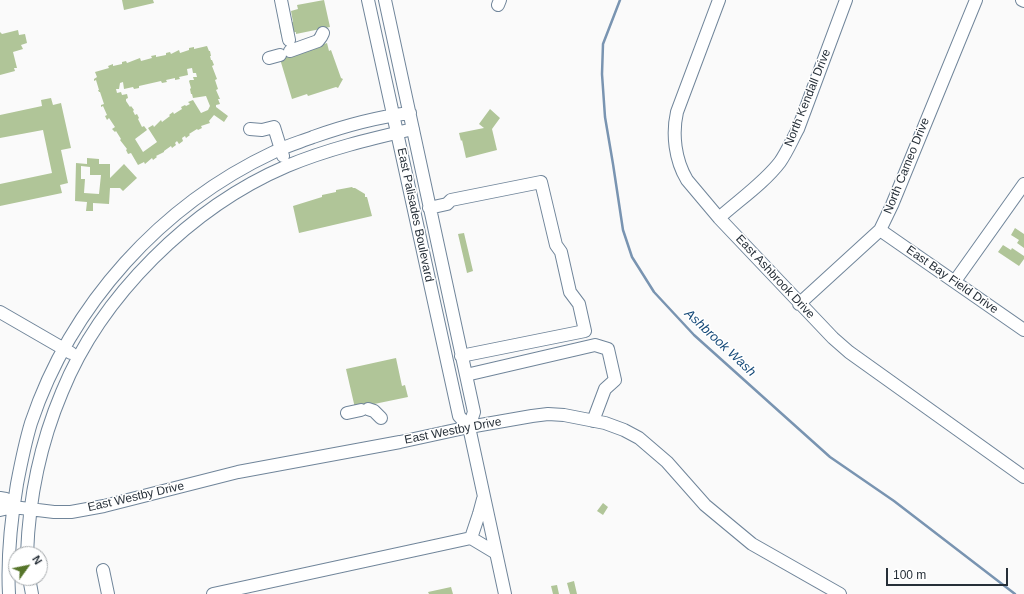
<!DOCTYPE html>
<style>
body{margin:0}
#map{position:relative;width:1024px;height:594px;overflow:hidden;background:#fafafa;font-family:Helvetica,sans-serif}
canvas{display:block}
.north{position:absolute;left:8px;top:546px;width:40px;height:40px;box-sizing:border-box;background:#fff;border:1px solid #a8acaf;border-radius:50%;rotate:57deg;font-size:11px;font-weight:700;line-height:16px;text-align:center;color:#262f38}
.north::after{content:'';display:block;margin:auto;width:14px;height:18px;background:#56752a;clip-path:polygon(50% 0,100% 100%,50% 72%,0 100%)}
.scale{position:absolute;left:886px;top:568px;width:122px;height:18px;box-sizing:border-box;border:2px solid #262f38;border-top:0;padding-left:5px;font-size:12px;line-height:14px;white-space:nowrap;color:#262f38;-webkit-text-stroke:3px #fff;paint-order:stroke}
</style>
<div id="map">
<canvas width="1024" height="594"></canvas>
<div class="north">N</div>
<div class="scale">100 m</div>
</div>
<script>
const ctx = document.querySelector('canvas').getContext('2d');
ctx.lineJoin = 'round';
function strokePath(path, color, width, dash) {
  ctx.strokeStyle = color;
  ctx.lineWidth = width;
  ctx.lineCap = dash ? 'butt' : 'round';
  ctx.setLineDash(dash || []);
  ctx.stroke(path);
}
function fill(path, color) {
  ctx.fillStyle = color;
  ctx.fill(path, 'evenodd');
}
function label(font, color, halo, rows, align = 'center') {
  ctx.font = font + ' Helvetica,sans-serif';
  ctx.lineWidth = 3;
  ctx.setLineDash([]);
  ctx.textBaseline = 'middle';
  ctx.strokeStyle = halo;
  ctx.fillStyle = color;
  for (const [text, x, y, turn = 0] of rows) {
    ctx.save();
    ctx.translate(x, y);
    ctx.rotate((+turn || 0) * Math.PI / 180);
    ctx.textAlign = isNaN(turn) ? turn : align;
    if (halo) ctx.strokeText(text, 0, 0);
    ctx.fillText(text, 0, 0);
    ctx.restore();
  }
}
strokePath(new Path2D(`
 M620,0L603,44L602,74L605,117L613,164L623,230L632,257L654,292L694,335L830,457L894,501L1015,594`), '#7994b1', 2.5);
fill(new Path2D(`
 M122,0H153L154,3L124,10Z
 M324,0L330,27L296,34V32L281,35L279,25L293,22L291,11L298,9L297,5Z
 M18,30L19,35L25,34L27,43L21,45L23,49L13,52L17,68H14L15,71L0,75V32L2,34Z
 M327,43L329,51L331,50L341,78L343,79L338,88L336,87L308,96L307,94L292,99L280,59L279,52L289,49L292,55Z
 M207,46L209,51H210L211,56H210L211,60H212L214,65L212,66L217,79L215,80L218,89L216,90L220,99H218L220,104L216,105V107L228,116L224,122L214,115L209,121L210,123L201,126L202,128L198,130L197,129L189,134L190,135L186,138L185,136L182,138L183,141L179,144L177,141L175,143L176,145L172,148L171,146L164,151V152L156,156L157,157L153,160L152,158L145,164L144,162L138,165L131,153L128,154L126,150L127,149L120,140L121,139L116,131L115,132L112,129L115,127L109,118L107,120L105,116L107,115L103,106L101,107V105L104,104L100,92H99L98,90H99L96,80L94,81V79L97,77L95,72L109,68L108,66L113,64V66L122,64V62L126,61L127,63L140,58L141,61L152,58L151,56L156,55V57L166,55V53L170,52L171,54L179,50L180,53L189,50V48L194,47V49ZM192,68L193,73H196L197,77H193L194,80H190L189,81L191,88L190,89L191,94H192L193,98L206,96L210,106L208,110L201,113L193,100L188,102L190,104L186,106L185,105L181,107L182,109L174,114L173,112L169,115L170,116L162,122L161,120L154,127L153,125L148,128L157,142L143,152L135,139L147,130L144,126L142,127L138,119L139,118L137,114L135,115L133,111L134,110L131,106L130,107L126,101V99L128,98L127,94L122,95L121,92L117,93L116,89H119L120,83L123,82L124,89L133,87L134,89L139,88V86L161,81L162,83L167,82L166,80L175,78V80L180,79L179,77L188,75L187,69Z
 M51,98L53,105L61,103L71,148L61,150L68,183L60,185L62,193L0,206V184L52,173L43,130L0,138V115L42,106L41,100Z
 M490,109L500,118L492,129L497,150L466,158L462,140L461,141L459,133L484,128L479,124Z
 M87,158L99,159V164H110V178L124,164L137,178L123,191L120,188H110L109,204L93,203V211H86L87,202L75,201L76,163L87,164ZM81,166L90,167V175H101L99,194L84,193L85,179H81Z
 M352,187L353,188H355L365,194V197H367L372,216L299,233L293,206L322,197V195L336,192V190Z
 M1015,228L1024,234V248L1017,243L1019,240L1011,235Z
 M464,233L473,271L467,273L458,234Z
 M1003,245L1011,250L1012,248L1024,256V259L1019,266L998,252Z
 M396,358L402,386L405,385L408,397L355,408L346,369Z
 M603,503L608,507L603,515L597,511Z
 M574,581L577,594H570L567,583Z
 M557,585L559,594H553L551,586Z
 M451,587L453,594H429L428,592Z`), '#b0c598');
const minor = new Path2D(`
 M281,0L289,40
 M368,0L459,416L469,427L505,594
 M385,0L474,412L469,427
 M719,0L677,112C672,134 675,160 687,180L719,218L833,338L849,352L1024,477
 M1022,0L1024,1
 M498,5L500,0
 M290,51L318,41L321,37L323,33
 M269,58L280,55
 M250,129L262,130L274,127L283,156
 M429,208L447,204L451,200L541,182L556,245L561,252L570,292L579,304L585,331L461,356
 M719,218C739,200 764,183 780,162C787,152 792,140 798,129L846,0
 M880,230L1024,330
 M955,281L1024,184
 M799,304L880,230L892,205L976,0
 M0,312L71,353
 M466,375L595,345L608,349L615,380L605,389L593,421
 M368,409L374,411L381,418
 M347,413L361,410
 M0,498L6,499L13,507
 M0,510L13,507L54,512H71L104,506L238,472L400,442L469,427L532,416L548,414L564,415L605,423L624,430L639,438L667,462L705,505L752,544L840,594
 M471,538L479,514L483,499
 M27,554C29,498 40,444 62,392C101,296 191,207 287,166C328,149 370,139 413,129
 M103,570L108,594
 M29,578L32,594
 M9,594C7,557 11,520 17,484C21,463 25,443 31,423C71,304 161,205 274,152C286,146 300,142 313,137C344,126 377,117 410,113
 M213,594L471,538L496,553`);
strokePath(minor, '#70859a', 14);
strokePath(minor, '#fff', 12);
label('12px', '#262f38', '#fff', [
 ["North Kendall Drive",808,98,-68],
 ["North Cameo Drive",907,166,-68],
 ["East Palisades Boulevard",415,215,78],
 ["East Ashbrook Drive",775,277,47],
 ["East Bay Field Drive",952,280,35],
 ["East Westby Drive",453,431,-11],
 ["East Westby Drive",136,497,-13]
]);
label('italic 13px', '#144978', '#fff', [
 ["Ashbrook Wash",720,343,43]
]);
</script>
